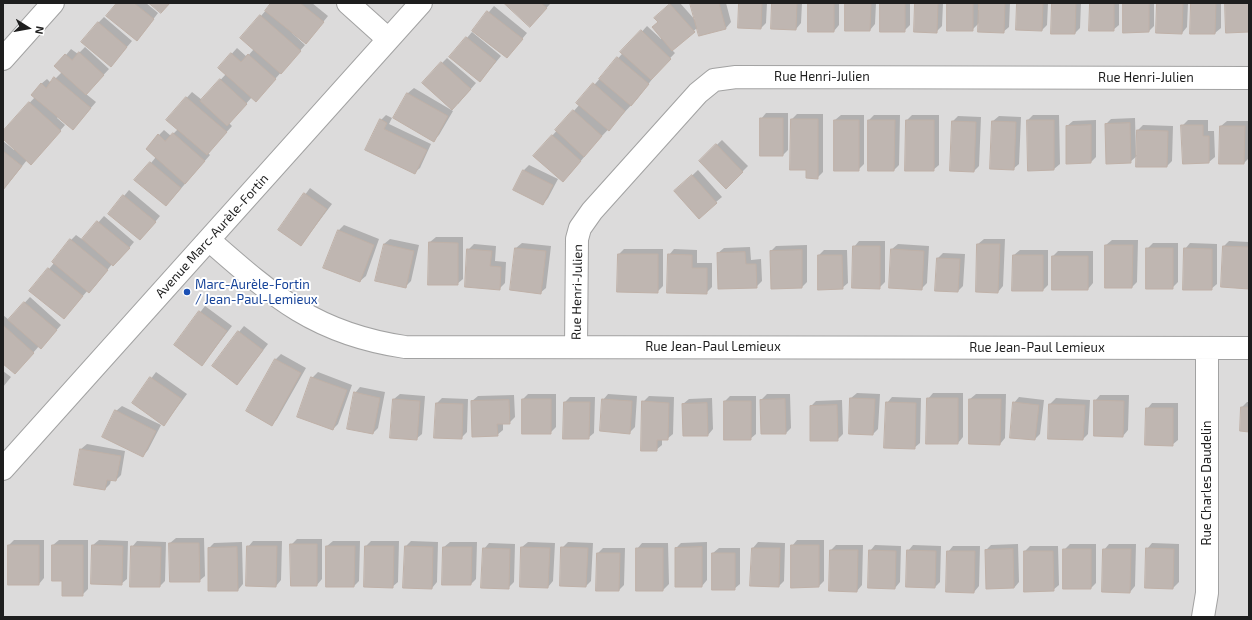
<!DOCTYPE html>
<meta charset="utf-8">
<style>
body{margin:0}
#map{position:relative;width:1252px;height:620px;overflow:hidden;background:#eeeae4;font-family:"Exo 2",sans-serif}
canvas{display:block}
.frame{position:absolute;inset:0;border:4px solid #1e1e1e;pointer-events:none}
.north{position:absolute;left:8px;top:8px;width:40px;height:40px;-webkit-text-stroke:3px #fff;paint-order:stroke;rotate:101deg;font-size:11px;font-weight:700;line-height:16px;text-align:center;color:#1e1e1e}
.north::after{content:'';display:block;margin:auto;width:14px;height:18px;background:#1e1e1e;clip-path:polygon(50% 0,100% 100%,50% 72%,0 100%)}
</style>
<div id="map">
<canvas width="1252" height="620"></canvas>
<div class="frame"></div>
<div class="north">N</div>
</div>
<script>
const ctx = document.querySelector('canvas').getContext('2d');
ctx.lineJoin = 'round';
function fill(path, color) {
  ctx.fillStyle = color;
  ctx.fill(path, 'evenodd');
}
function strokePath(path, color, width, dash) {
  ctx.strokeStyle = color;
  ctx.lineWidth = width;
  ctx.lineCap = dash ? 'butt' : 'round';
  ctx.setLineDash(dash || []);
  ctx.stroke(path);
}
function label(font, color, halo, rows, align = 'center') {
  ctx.font = font + ' "Exo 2",sans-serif';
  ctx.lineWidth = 4;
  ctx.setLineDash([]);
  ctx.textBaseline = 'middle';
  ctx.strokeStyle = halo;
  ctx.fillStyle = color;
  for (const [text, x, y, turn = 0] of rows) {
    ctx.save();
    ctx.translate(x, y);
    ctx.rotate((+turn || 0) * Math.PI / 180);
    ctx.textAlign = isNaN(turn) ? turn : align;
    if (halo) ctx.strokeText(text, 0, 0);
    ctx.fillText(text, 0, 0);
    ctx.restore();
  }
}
fill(new Path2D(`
 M3,3H1249V617H3Z`), '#dcdbdb');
fill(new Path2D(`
 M118,3H146L158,13L142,34Z
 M272,3H312L328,16L311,37L293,32L292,33L305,45L261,95L252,97L229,123L232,126L208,153L210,155L171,200L151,163L156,157L159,135L164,130L171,136L178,129L167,120L192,92L202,100L226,74L219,68L237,48L247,57L254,49L261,16Z
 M506,3H551L535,20Z
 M672,3H680L696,21L691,3H726L731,22L726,28H697L672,50L675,53L652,77L653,78L637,99L584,155L585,156L568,176L552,136L580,104L578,103L647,26L661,39L662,38L659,22L661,12Z
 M740,3H767L766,23L761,28Z
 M773,3H802L801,23L796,29Z
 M809,3H839V25L834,31Z
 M846,3H876L875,24L870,30Z
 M881,3H910V25L904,31Z
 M916,3H943L942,26L936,32Z
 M948,3H978V10H979L980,3H1010L1009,27L1003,32L979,23L972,30Z
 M1018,3H1048L1047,25L1042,30Z
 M1053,3H1081L1080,28L1075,33Z
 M1091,3H1119V25L1113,30Z
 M1124,3H1154V26L1149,31Z
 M1158,3H1188L1187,27L1182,33Z
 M1192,3H1221V28L1215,33H1191Z
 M494,6L527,33L507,57L473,31Z
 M104,17L132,41L116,60L98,23Z
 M472,32L501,56L480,81L451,57Z
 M85,47L109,69L86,94L96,102L78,123L58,116L57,118L65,125L36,158L27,160L3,190V141L14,150L15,149L3,138V132L35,97L41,84L47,79L51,83L62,72L56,66L66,55L71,49L78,54Z
 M447,58L476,83L458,104L442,63Z
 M414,88L453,111L439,135L434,140L394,118L408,93Z
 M766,113H788V150L782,156L761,119Z
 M797,114H823V172L817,178L807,169L792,119Z
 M386,115L392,118L389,124L431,144L420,168L414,173L366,149L381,120Z
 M841,115H864V164L858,170L835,120Z
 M874,115H900L899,165L894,170H869V120Z
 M912,115H939V165L933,170L907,120Z
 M1033,115H1059L1060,164L1054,169L1029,170L1028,120Z
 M958,116L981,117L979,166L974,171L953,121Z
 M999,116L1021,117L1019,164L1013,169L993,121Z
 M1135,118L1136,155H1138V130L1143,125L1173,126L1172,161L1167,166L1138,155L1130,162L1106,124L1111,119Z
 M1096,120V157L1091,162L1067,126L1073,121Z
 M1188,120H1208V131H1214L1215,157L1209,162L1184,163L1182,126Z
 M1227,121H1249V158L1244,163L1221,126Z
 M722,140L748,166L726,188L700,161Z
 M529,165L558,179L548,198L543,204L524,170Z
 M698,170L722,197L716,202L681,186Z
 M310,188L332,204L301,245L280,229Z
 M129,190L160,216L145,234L109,214Z
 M104,216L134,242L119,260L112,264L95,286L88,290L64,318L31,291L54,263L71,240L76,235L83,240Z
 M344,225L379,239L366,276L360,281L338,231Z
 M436,237H463V279L457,284L430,242Z
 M390,239L419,245L411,281L405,287L384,244Z
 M984,239H1005L1003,286L998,292L978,244Z
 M1112,240H1138L1137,282L1132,287L1106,245Z
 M859,241H885V282L879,288L854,247Z
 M1229,241L1249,242V288L1224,246Z
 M522,243L551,246L546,288L540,293L511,290L516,248Z
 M1153,243H1178V282L1172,288L1147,249Z
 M1190,243L1217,244V284L1211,289L1185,249Z
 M474,244L496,246L495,261L506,262L505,283L499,289L468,250Z
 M898,244L929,246L927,283L921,289L892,249Z
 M807,245V282L802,287L771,251L776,246Z
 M750,247L751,260L761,259L762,281L756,287L718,253L724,248Z
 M624,249H663V286L657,292L619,254Z
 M674,249L697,250V263H712V287L706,293L669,255Z
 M824,250H847L848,283L842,288L819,255Z
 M1020,250H1048V285L1043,290H1013L1014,255Z
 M1058,251H1093V283L1088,289L1053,256Z
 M943,253L965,254L963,286L958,291L938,258Z
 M30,297L61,325L46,342L39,346L20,368L3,363V315L9,320Z
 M205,306L232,326L202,365L175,345Z
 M244,326L268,344L237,384L239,332Z
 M281,354L306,368L277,419L272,425L247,411L276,359Z
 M3,371L11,377L3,387Z
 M156,372L187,394L164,425L133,403Z
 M318,372L352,385L338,424L333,429L312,378Z
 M360,387L385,392L378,428L373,433L355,393Z
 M857,393L880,394L878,429L873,434L851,398Z
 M933,393H963V437L958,443L928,399Z
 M400,394L425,396L422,434L416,439L394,399Z
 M528,394H556V427L550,433L523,399Z
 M608,394L637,396L635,427L630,432L603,400Z
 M767,394H790L791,428L786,433H762L761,400Z
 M976,394H1006L1005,438L1000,444L970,399Z
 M514,395L515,417L509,423H503V430L497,435L472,401L478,396Z
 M1100,395H1129L1128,430L1123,436L1095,401Z
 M649,396L674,397L673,434L667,439H662V445L656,450L643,402Z
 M730,396H756V434L750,439L725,401Z
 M570,397H595L594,433L588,438L565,402Z
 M892,397L921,398L920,443L914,448L887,403Z
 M1019,397L1044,400L1040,434L1035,439L1014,403Z
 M442,398L468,399L467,432L461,438L435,437L437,403Z
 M712,398L713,429L708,435L683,404L689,399Z
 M1056,398L1090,400L1088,434L1083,439L1049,438L1050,404Z
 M842,400L843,434L837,440H811V406L816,401Z
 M1247,402H1249V431L1242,407Z
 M1152,403H1178V440L1172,445L1147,409Z
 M122,406L161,425L148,450L143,456L116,411Z
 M87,444L125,451L121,475L116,480H111L110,484L105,489L81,449Z
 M176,538H204L205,576L199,581L170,543Z
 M297,539H322V579L317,585H292L291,545Z
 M14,540H44V578L39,584L9,545Z
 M59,540H88V589L82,595L63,580L53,545Z
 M99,540L128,541L127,579L121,584L93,545Z
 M797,540H824V581L819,586L792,546Z
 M137,541L166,542L165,581L160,586L132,547Z
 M253,541H282L281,580L276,586L247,585L248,547Z
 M333,541H360L359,581L354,586L327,546Z
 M371,541H399L398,582L392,587L366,546Z
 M411,541L438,542L437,582L432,588L406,546Z
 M242,542L243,584L238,590L209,548L214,543Z
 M450,542H477L476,579L471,584L444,547Z
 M528,542L555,543L553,581L548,587L522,547Z
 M568,542L593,543L591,581L586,586L562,548Z
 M707,542V580L702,586L676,548L681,543Z
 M758,542L785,543L784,581L779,586L751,585L753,548Z
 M489,543L515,544L514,582L508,588L484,549Z
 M642,543H668L669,584L663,590H637V549Z
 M1152,543L1179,544V582L1173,588L1146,587L1147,549Z
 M1018,544L1019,582L1014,588L986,550L991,545Z
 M1070,544H1096V583L1091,588L1064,550Z
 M1109,544H1136L1135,586L1130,592L1104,550Z
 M836,545H863L862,585L857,591L831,550Z
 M875,545L901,546L900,582L895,588L870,551Z
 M913,545L941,546L940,582L935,587L908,551Z
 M953,546H980L979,586L974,592L948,552Z
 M1030,546H1058L1059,585L1053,590L1025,551Z
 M603,548H625L624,585L619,590L598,553Z
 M719,548H740V584L734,589L713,553Z`), '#0003');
const building = new Path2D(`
 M117,3H134L154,19L137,41L106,16Z
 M149,3H170L161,13Z
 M271,3H300L324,22L306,44L265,11Z
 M504,3H541L547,8L530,27Z
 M690,3H719L726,29L699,36Z
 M739,3H762L761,29L738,28Z
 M772,3H797L796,30L771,29Z
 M808,3H834V32H808Z
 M845,3H871L870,31H845Z
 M880,3H905V32H880Z
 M915,3H938L937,33L914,32Z
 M947,3H973V31H947Z
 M979,3H1005L1004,33L978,32Z
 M1017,3H1043L1042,31L1016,30Z
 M1052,3H1076L1075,34H1051Z
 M1090,3H1114V31H1089Z
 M1123,3H1149V32L1123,33Z
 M1157,3H1183L1182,34L1156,33Z
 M1191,3H1216L1215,34H1190Z
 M1225,3H1249V32L1226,33Z
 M670,4L695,32L672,51L652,27L658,22L654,18Z
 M487,11L523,39L507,58L472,31Z
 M260,15L301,51L281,74L240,38Z
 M98,22L127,47L111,67L81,42Z
 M641,30L671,59L651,80L620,52Z
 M466,37L496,61L480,82L449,57Z
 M79,52L104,75L86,95L54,66L65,54L72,60Z
 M231,53L241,62L248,54L276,79L256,102L218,68Z
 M617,57L649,84L631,106L599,79Z
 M441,62L471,89L452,110L422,83Z
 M54,77L91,108L73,130L31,95L41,83L46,88Z
 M220,79L247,104L227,126L200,101Z
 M593,83L625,111L609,131L576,103Z
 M407,93L448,116L434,142L393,118Z
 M186,97L227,132L207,155L166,120Z
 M29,102L61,131L31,165L3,139V131Z
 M573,110L602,136L584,157L555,130Z
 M760,118H783V156H760Z
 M380,119L387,123L384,129L427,150L415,174L365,150Z
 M791,119H818V179L806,178V170H790Z
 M834,120H859V171H834Z
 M868,120H895L894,171H868Z
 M906,120H934V171H905Z
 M1027,120H1054V170L1028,171Z
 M952,121L976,122L974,172L950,171Z
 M992,121L1016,122L1014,170L990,169Z
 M1130,123L1131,163L1106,164L1105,124Z
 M1091,125V163L1066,164V126Z
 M1181,125H1203V136H1209V163L1183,164Z
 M1220,126H1245L1244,164H1219Z
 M1137,130L1168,131L1167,167H1136Z
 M173,133L205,161L185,184L146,149L158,134L165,141Z
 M552,135L581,161L563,182L533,156Z
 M716,144L743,172L726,189L699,161Z
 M3,151L22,166L3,190Z
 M150,162L181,188L166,206L134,180Z
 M523,170L553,185L543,205L513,190Z
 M692,175L717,203L699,219L674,191Z
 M304,193L327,209L301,246L278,230Z
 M123,195L156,222L140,240L108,214Z
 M97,221L130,248L113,266L82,239Z
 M338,230L374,245L360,282L323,268Z
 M70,239L108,270L89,293L52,262Z
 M429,242L458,243V285H428Z
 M384,244L414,251L406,288L375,281Z
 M977,244H1000L998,293L976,292Z
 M1105,245H1133L1132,288H1105Z
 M853,246H880V289L852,288Z
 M1223,246L1249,247V289L1221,287Z
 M515,248L546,251L541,294L510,290Z
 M1146,248H1173V289H1146Z
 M1184,248L1212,249V290H1183Z
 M467,249L492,251L490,266L501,267L500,290L465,287Z
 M891,249L924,251L922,290L889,288Z
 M802,250V288L771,289L770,251Z
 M745,252L746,264H756L757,288L718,289L717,253Z
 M618,254H658V293L617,292Z
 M668,254L692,255V268H707V294L667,293Z
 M818,255H842L843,289L818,290Z
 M1013,255H1043V291H1012Z
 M1052,256H1088V290H1052Z
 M937,258L960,259L958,292L935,291Z
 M48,268L83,296L64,319L29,291Z
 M24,302L57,330L41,349L8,320Z
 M199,311L227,331L202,366L174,345Z
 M3,325L34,353L15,374L3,364Z
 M238,331L263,350L237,385L212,366Z
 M275,359L301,373L272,426L246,411Z
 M150,377L182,399L164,426L132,403Z
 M311,377L347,390L333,430L297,417Z
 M354,392L380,398L373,434L347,429Z
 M850,398L875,399L873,435L849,434Z
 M927,398H958V444H926Z
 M393,399L420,401L417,440L390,438Z
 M522,399H551V434H522Z
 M602,399L632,401L630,434L600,431Z
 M785,399L786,434H761L760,400Z
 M969,399H1001L1000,445L969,444Z
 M509,400L510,424H497L498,436L472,437L471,401Z
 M1094,400L1124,401L1123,437L1094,436Z
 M642,401L669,403L668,440H657V451H641Z
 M724,401H751V440H724Z
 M564,402H590L589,439H563Z
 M886,402L916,403L915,449L884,448Z
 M1013,402L1039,405L1035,440L1010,438Z
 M436,403L463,404L462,439L434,438Z
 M707,403L708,436H683L682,404Z
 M1049,404L1085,405L1083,440L1048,439Z
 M837,405L838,441H810V406Z
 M1241,407H1249V432L1240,431Z
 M1146,408H1173V446L1145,445Z
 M115,410L156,431L143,457L102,437Z
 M80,449L121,456L116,481L107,480L105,490L74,485Z
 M169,543H199L200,582H170Z
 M290,544H317V586H291Z
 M8,545H39V585H8Z
 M52,545H83V596H62V581H52Z
 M92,545L123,546L122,585L91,584Z
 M791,545H819V587L791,588Z
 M131,546L161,547L160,587H130Z
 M247,546H277L276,587L246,586Z
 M326,546H355L354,587H326Z
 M365,546H394L393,588L364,587Z
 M405,546L433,547L432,589L403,588Z
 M237,547L238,591H208V548Z
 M443,547H472L471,585H442Z
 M521,547L550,548L548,588L520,587Z
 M561,547L588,548L586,587L560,586Z
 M702,547V587H675V548Z
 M483,548L510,549L509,589L481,588Z
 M636,548H663V591H636Z
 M752,548H780L779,587L750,586Z
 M1146,548L1174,549L1173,589L1145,588Z
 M1013,549L1014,588L986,589L985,550Z
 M1063,549H1091V589H1063Z
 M1103,549H1131L1130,593L1102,592Z
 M830,550H858L857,592L829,591Z
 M869,550L896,551L895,589L868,588Z
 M907,550L936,551L935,588L906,587Z
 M947,551H975L974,593L946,592Z
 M1024,551H1053L1054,591L1024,592Z
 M597,553H620L619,591H596Z
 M712,553H735V590H712Z`);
fill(building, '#bfb6b1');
strokePath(building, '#bfb1a8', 1);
const minor = new Path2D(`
 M348,3L388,39
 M3,59L53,3
 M209,240C274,297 316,334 405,347L1249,348
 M576,347L577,239L580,228L592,211L698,93L714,80L736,77L1249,78
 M3,469L421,3
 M1203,617L1207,593V348`);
strokePath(minor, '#a2a2a2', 24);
strokePath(minor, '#fff', 22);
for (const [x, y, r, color] of [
 [187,292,4,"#1a4fb4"]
]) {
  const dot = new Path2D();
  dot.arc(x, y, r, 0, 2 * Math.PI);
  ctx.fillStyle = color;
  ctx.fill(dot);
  strokePath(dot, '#fff', 1.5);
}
label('13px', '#1e1e1e', '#fff', [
 ["Rue Henri-Julien",822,77],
 ["Rue Henri-Julien",1146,78],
 ["Avenue Marc-Aurèle-Fortin",212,236,-48],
 ["Rue Henri-Julien",577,292,-89],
 ["Rue Jean-Paul Lemieux",713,347],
 ["Rue Jean-Paul Lemieux",1037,348],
 ["Rue Charles Daudelin",1207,483,-90]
]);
label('13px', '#164399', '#fff', [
 ["Marc-Aurèle-Fortin",195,285],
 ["/ Jean-Paul-Lemieux",195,300]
], 'left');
</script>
